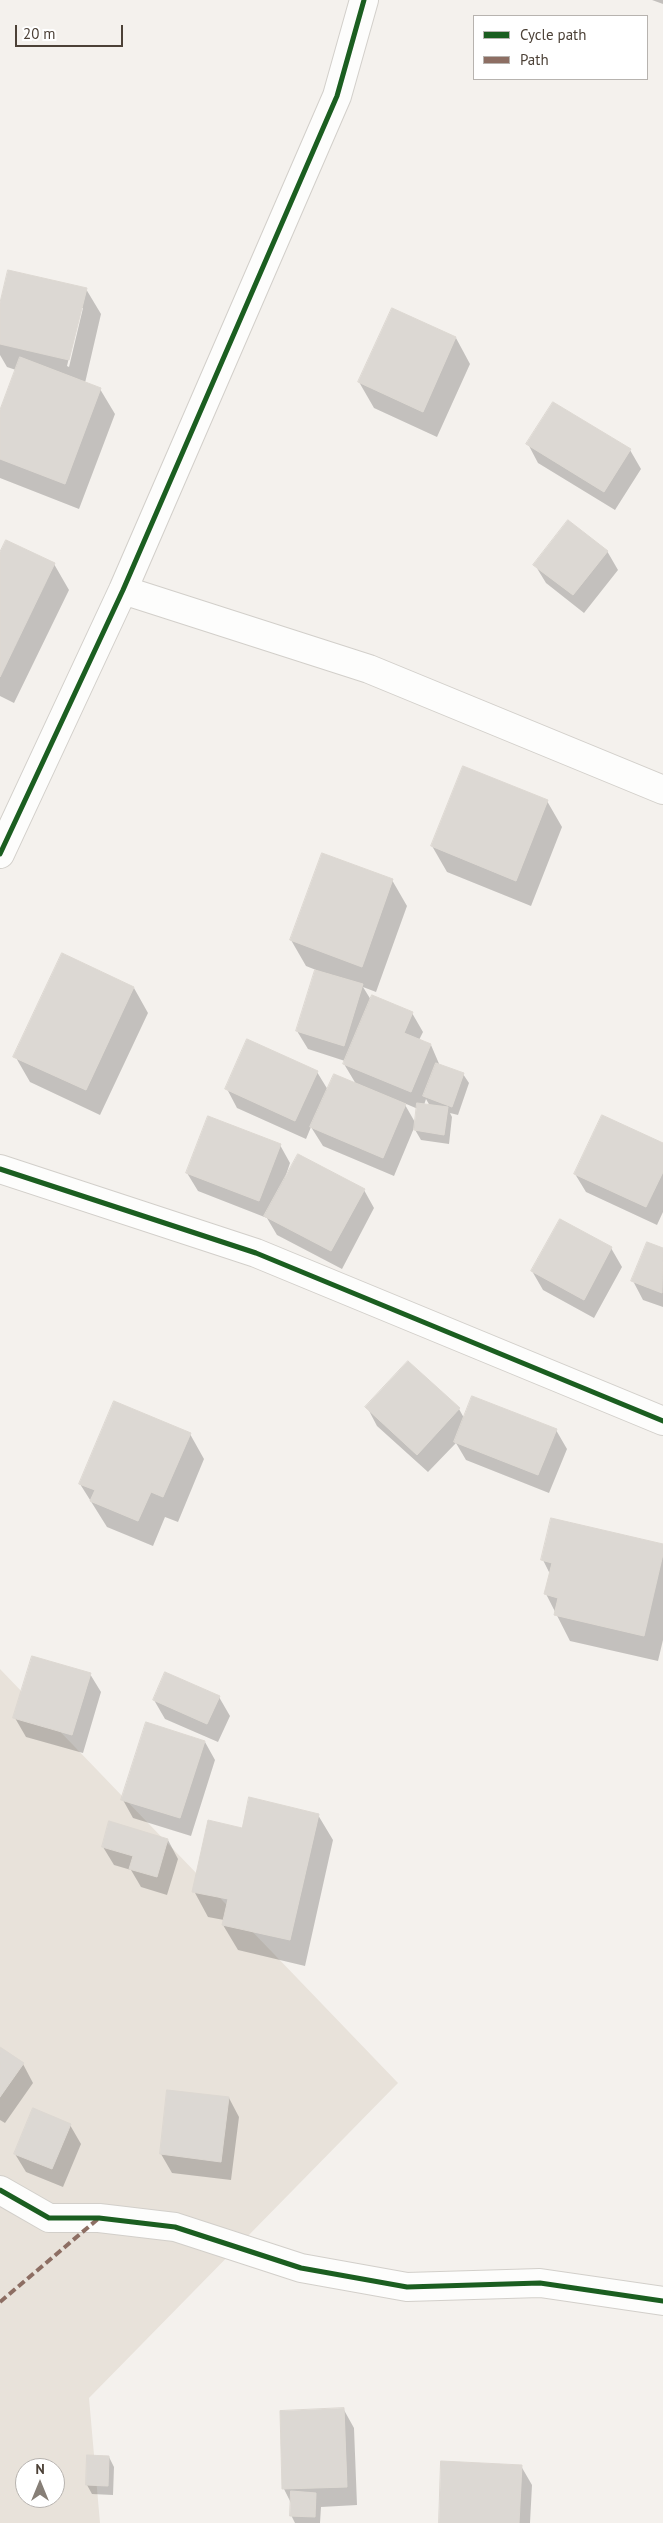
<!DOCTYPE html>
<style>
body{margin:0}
#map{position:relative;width:663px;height:2523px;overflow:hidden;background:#f4f1ed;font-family:"PT Sans",sans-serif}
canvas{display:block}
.legend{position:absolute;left:473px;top:15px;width:175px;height:65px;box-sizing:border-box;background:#fff;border:1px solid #b7b3af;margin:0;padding:6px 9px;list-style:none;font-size:15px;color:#4c4137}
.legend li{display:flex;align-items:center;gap:10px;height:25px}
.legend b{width:25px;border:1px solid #b7b3af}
.north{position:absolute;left:15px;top:2458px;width:50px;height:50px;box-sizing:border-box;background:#fff;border:1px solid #b7b3af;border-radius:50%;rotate:0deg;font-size:14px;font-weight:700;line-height:20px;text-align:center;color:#4c4137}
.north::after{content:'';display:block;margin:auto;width:18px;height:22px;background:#877f77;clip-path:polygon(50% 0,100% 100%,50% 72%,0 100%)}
.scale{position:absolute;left:15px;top:25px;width:108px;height:22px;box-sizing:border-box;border:2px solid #4c4137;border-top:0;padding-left:6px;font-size:15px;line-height:18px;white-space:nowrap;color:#4c4137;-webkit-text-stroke:4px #fff;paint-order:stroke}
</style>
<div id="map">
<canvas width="663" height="2523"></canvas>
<ul class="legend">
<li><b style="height:6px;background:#1b5e20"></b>Cycle path</li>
<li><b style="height:6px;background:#8d6e63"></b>Path</li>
</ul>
<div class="north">N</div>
<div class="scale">20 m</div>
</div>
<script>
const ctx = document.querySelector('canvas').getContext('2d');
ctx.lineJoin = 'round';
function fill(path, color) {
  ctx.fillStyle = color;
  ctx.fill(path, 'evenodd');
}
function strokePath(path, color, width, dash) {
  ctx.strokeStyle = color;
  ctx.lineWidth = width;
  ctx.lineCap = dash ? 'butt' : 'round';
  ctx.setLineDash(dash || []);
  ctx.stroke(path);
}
fill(new Path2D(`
 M0,1669L398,2083L89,2398L100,2523H0ZM25,2468H55V2498H25Z`), '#e8e2da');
fill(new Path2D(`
 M652,0H663V4Z
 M86,289L101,314L85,383L100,389L115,414L79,509L0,478V413L16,370L7,367L0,355V309ZM81,308H83L69,367L67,366Z
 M393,310L456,338L470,364L437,437L374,408L359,382Z
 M528,444L630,450L641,469L615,510L538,463Z
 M607,551L618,570L584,613L546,583L535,565Z
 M0,555L54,564L69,590L14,703L0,696Z
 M547,801L562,827L531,906L447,872L432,846Z
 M392,880L407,906L376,992L363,987L371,1000L412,1013L423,1032L419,1040L431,1045L440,1066L463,1074L469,1083L458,1115L450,1113L452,1117L449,1144L421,1140L414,1128L394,1176L323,1146L311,1127L306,1139L237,1108L227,1089L317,1072L328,1090L356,1084L344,1064L345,1061L308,1049L297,1031L316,970L306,966L291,940ZM426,1099L430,1106L424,1105ZM404,1103L418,1109L416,1124Z
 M134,988L148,1013L100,1115L30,1082L15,1056Z
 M280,1145L290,1163L285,1178L364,1190L374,1208L342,1269L277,1235L267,1218L198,1191L187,1173Z
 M663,1145V1212L657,1225L586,1192L575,1174Z
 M648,1244L663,1250V1307L643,1300L633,1281Z
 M611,1248L622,1267L594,1318L543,1290L532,1271Z
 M408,1363L459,1409L464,1418L556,1430L567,1449L549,1493L466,1460L456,1443L428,1472L377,1426L367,1407Z
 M190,1434L204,1459L178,1522L165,1517L153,1546L107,1527L80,1484Z
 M663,1545V1640L658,1661L570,1641L546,1594L550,1574L543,1560Z
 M90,1674L101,1692L83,1753L26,1737L15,1718Z
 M219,1697L230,1716L218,1742L165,1719L154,1700Z
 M205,1742L215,1760L191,1836L133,1818L123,1800Z
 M318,1815L333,1840L305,1966L238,1950L223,1925L224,1920L208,1917L194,1891Z
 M168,1840L178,1859L167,1895L141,1887L131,1870L114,1865L103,1847Z
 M0,2048L23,2064L33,2083L5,2123L0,2120Z
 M168,2091L229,2098L239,2117L231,2180L172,2173L161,2154Z
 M70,2125L81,2144L63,2187L26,2172L15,2154Z
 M344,2410L354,2428L357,2505L321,2507L320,2523H295L291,2515V2503L284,2489L281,2412Z
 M109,2457L114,2467L113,2495L92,2494L87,2485Z
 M521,2466L532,2485L530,2523H440Z`), '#0003');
const building = new Path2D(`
 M8,270L87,288L69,360L0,344V303Z
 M392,308L456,337L423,412L358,382Z
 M20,357L101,388L65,484L0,459V410Z
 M553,402L631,449L604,492L526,444Z
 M568,520L608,551L573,595L533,565Z
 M6,540L55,563L0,677V552Z
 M463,766L548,800L516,881L431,846Z
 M322,853L393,879L362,967L290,940Z
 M62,953L134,987L86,1090L13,1057Z
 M315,970L363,984L344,1046L296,1031Z
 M372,995L413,1012L404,1033L431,1044L411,1092L343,1064Z
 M247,1039L318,1071L295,1121L225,1089Z
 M436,1063L464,1073L452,1107L423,1096Z
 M334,1074L406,1104L383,1158L310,1127Z
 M417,1103L448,1107L444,1135L414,1130Z
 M602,1115L663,1143V1172L646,1207L574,1174Z
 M208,1116L281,1144L259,1201L186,1173Z
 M298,1154L365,1189L331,1251L264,1216Z
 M560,1219L612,1247L584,1300L531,1271Z
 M647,1242L663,1248L662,1293L631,1281Z
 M408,1361L460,1408L417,1455L365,1407Z
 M472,1396L557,1429L538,1475L454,1442Z
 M114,1401L191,1433L163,1497L151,1492L138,1521L90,1501L95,1490L79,1484Z
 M551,1518L663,1544V1554L644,1636L554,1615L558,1598L544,1594L552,1563L541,1560Z
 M32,1656L91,1673L72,1735L13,1718Z
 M165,1672L220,1696L207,1724L153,1700Z
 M146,1722L205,1741L180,1818L121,1800Z
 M249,1797L319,1814L290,1940L222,1925L228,1899L192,1892L208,1820L242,1828Z
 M109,1821L168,1839L157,1877L129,1869L133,1856L102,1847Z
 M0,2047L24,2063L0,2097Z
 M167,2090L229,2097L221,2162L160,2154Z
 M33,2108L71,2124L52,2169L14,2154Z
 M344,2408L347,2487L282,2489L280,2411Z
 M87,2455L109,2456L108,2486L86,2485Z
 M441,2461L522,2465L519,2523H439Z
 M291,2491L316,2493L315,2517L290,2516Z`);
fill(building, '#dcd8d3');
strokePath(building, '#ddd8d2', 1);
const minor = new Path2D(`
 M123,590L369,669L663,790
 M0,854L123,590L337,96L364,0
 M0,1169L256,1253L663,1421
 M0,2190L49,2218H99L175,2227L301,2268L407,2287L540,2283L663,2301`);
strokePath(minor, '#d2cfca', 30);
strokePath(minor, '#fdfdfc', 28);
strokePath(new Path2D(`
 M0,2302L99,2218`), '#8d6e63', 4, [8, 4]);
strokePath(new Path2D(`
 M0,854L123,590L337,96L364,0
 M0,1169L256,1253L663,1421
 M0,2190L49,2218H99L175,2227L301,2268L407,2287L540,2283L663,2301`), '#1b5e20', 5);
</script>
